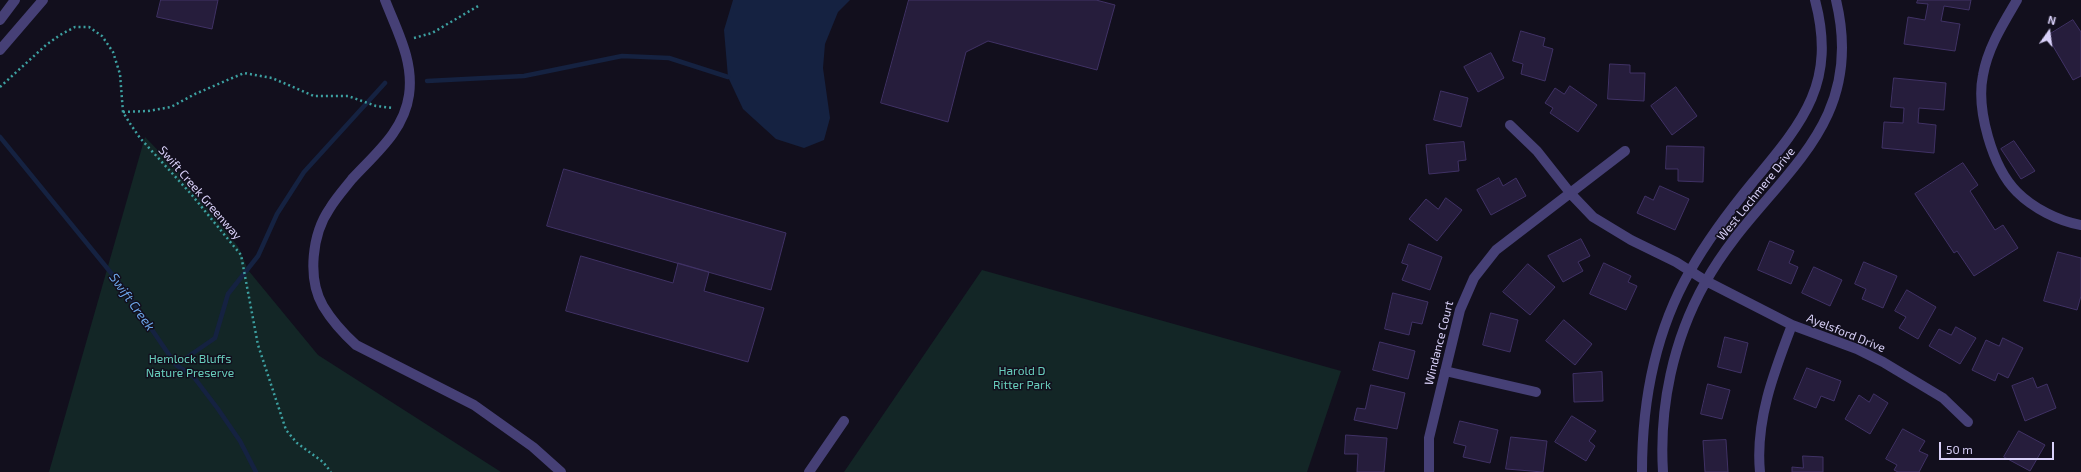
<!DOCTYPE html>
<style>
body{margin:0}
#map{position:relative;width:2081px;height:472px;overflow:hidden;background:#120f1d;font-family:"Exo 2",sans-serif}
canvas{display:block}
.north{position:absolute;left:2029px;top:12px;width:40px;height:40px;-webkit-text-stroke:3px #120f1d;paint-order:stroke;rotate:14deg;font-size:11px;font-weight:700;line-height:16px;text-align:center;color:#d9d1f9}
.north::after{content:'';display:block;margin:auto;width:14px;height:18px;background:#d9d1f9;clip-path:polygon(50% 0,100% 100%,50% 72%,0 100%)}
.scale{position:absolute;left:1939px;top:442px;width:115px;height:18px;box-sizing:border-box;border:2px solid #d9d1f9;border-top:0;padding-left:5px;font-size:12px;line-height:14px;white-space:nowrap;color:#d9d1f9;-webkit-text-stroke:3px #120f1d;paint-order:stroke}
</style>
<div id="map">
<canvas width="2081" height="472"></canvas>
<div class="north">N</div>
<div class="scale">50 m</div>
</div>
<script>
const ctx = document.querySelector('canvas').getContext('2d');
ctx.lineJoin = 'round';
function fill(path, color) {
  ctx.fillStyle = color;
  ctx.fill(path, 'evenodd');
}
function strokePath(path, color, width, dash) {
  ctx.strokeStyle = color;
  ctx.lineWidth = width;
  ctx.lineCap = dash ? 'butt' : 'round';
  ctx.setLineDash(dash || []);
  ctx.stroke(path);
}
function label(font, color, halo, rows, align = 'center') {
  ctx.font = font + ' "Exo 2",sans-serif';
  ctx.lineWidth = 3;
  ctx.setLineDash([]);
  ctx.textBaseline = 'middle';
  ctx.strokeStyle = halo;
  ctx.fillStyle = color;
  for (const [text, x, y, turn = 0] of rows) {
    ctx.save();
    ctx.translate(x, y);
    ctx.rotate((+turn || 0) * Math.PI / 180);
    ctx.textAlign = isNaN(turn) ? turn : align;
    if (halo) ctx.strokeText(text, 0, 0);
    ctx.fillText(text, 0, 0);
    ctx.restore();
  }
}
fill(new Path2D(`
 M145,137L183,176L239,248L248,270L318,355L501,472H49Z
 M982,270L1341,371L1307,472H844Z`), '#132626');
fill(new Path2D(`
 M733,0H850L838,12L825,44L823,68L830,118L824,140L804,148L776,139L743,109L728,77L724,30Z`), '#152241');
strokePath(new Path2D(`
 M427,81L524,76L622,56L669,58L728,77
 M0,137L125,290L176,365L193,376L218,409L240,441L256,472
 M176,365L215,338L228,294L258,256L277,214L304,172L385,83`), '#152241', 4.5);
const building = new Path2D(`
 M161,0H218L212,29L157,17Z
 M909,0H1096L1115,5L1097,70L988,41L966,52L948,122L881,103Z
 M1918,0H1971L1969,10L1944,6L1941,21L1960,24L1955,51L1904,44L1908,17L1925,20L1928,4L1917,3Z
 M2073,20L2081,32V76L2073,80L2047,36Z
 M1521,31L1545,38L1543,46L1553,49L1545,81L1521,74L1523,64L1513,61Z
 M1491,53L1504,78L1478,92L1464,67Z
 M1610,64L1630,65V73H1645L1644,101L1608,99Z
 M1894,78L1946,83L1944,110L1919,108L1918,123L1936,125L1934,153L1882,148L1884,122L1903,123L1904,108L1891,107Z
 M1570,86L1597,105L1578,132L1550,113L1553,108L1545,103L1555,88L1564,94Z
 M1676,87L1697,116L1672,135L1651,106Z
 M1441,91L1468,98L1461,127L1434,120Z
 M2014,141L2035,171L2021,179L2001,149Z
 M1464,142L1466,160L1458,161L1459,171L1429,174L1426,145Z
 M1667,146L1704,147L1703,182L1678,181V169H1666Z
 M1963,163L1978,185L1970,191L1995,230L2003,225L2018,248L1974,276L1957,251L1954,253L1915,194Z
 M564,169L786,233L771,290L547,226Z
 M1499,178L1503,186L1516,178L1526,196L1491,215L1477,190Z
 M1660,186L1689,199L1675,230L1637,213L1645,196L1653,200Z
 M1446,198L1462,210L1437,241L1409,219L1426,199L1438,209Z
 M1581,239L1590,256L1578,262L1583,271L1563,282L1548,256Z
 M1770,241L1794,251L1789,263L1798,267L1791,284L1758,270Z
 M1409,244L1442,257L1430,290L1402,280L1408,265L1402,263Z
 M2058,252L2081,258V296L2077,310L2044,301Z
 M581,256L673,283L678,263L709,272L704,291L764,308L748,362L566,311Z
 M1864,262L1897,276L1883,308L1862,299L1866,289L1855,284Z
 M1604,263L1631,276L1628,282L1637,286L1626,310L1590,294Z
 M1528,264L1555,287L1530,315L1503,292Z
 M1814,267L1842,280L1830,306L1802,293Z
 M1907,290L1936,307L1918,339L1899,328L1906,317L1895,311Z
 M1393,293L1428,302L1422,324L1412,322L1409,335L1385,329Z
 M1491,313L1518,320L1510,352L1483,345Z
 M1564,320L1592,344L1575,365L1546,341Z
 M1956,327L1976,338L1960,364L1929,346L1939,329L1951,335Z
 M1725,337L1748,343L1741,373L1718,367Z
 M2003,338L2023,348L2008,378L1998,373L1995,381L1972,370L1986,340L1999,346Z
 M1380,342L1415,351L1408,379L1373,370Z
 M1807,368L1841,381L1834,401L1821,396L1816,408L1794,399Z
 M1602,372L1603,401L1574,402L1573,374Z
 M2033,378L2037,388L2047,384L2056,408L2025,421L2012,386Z
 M1708,384L1730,390L1722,419L1701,414Z
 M1371,385L1405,393L1397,429L1354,420L1357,408L1365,409Z
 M1874,394L1888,403L1870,434L1845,419L1859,395L1869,402Z
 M1572,416L1596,431L1589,441L1595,446L1586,461L1555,442Z
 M1460,421L1498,430L1490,463L1463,457L1466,446L1454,443Z
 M1903,429L1925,441L1919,451L1928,455L1919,472H1898L1894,470L1897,465L1886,459Z
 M2019,431L2045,445L2030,471L2004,457Z
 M1346,435L1387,438L1384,472H1357L1358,454H1345Z
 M1511,437L1547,441L1543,472L1506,469Z
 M1726,440L1728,472H1705L1703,441Z
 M1803,456L1823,457V472H1792V467L1803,468Z`);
fill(building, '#261d3c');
strokePath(building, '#403265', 1);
strokePath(new Path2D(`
 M414,38L432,33L480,5
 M0,87L46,45L60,35L75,27H89L102,36L113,52L120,74L123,112L129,122L140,138L191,194L241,255L258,345L286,430L297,443L323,462L331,472
 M123,112L148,111L171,107L195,94L244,73L272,78L314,96H348L376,106L393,108`), '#3da0a1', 2.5, [2, 3]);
strokePath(new Path2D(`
 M385,0C397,31 414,61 409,95C404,131 375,154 352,179C345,188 336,198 330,208C312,234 307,278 323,306C332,321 344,334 356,345L474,405L533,447L561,472
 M2017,0C2003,24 1988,47 1983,75C1976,109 1992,167 2017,192C2033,208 2058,221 2081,225
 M0,20L15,0
 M0,50L43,0
 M1510,125L1537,151L1571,194L1593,217L1631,240L1676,262L1706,281L1792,325L1857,349L1883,362L1943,398L1968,422
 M1445,371L1536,392
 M809,472L844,421
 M1429,472V438L1437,405L1460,310L1474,278L1496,250L1625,151
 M1642,472C1642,402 1655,332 1690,271C1708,239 1730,210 1753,182C1803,122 1837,83 1815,0
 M1663,472C1659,407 1673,340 1705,283C1761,181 1869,136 1836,0
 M1760,472C1755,421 1774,372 1792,325`), '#464076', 10);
label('12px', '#d9d1f9', '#120f1d', [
 ["Swift Creek Greenway",200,193,49],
 ["West Lochmere Drive",1756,194,-51],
 ["Ayelsford Drive",1846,333,22],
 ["Windance Court",1439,343,-76]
]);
label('12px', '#68cebc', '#120f1d', [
 ["Hemlock Bluffs",190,359],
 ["Nature Preserve",190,373],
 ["Harold D",1022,371],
 ["Ritter Park",1022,385]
]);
label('italic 13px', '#6da7eb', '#120f1d', [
 ["Swift Creek",132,302,54]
]);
</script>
